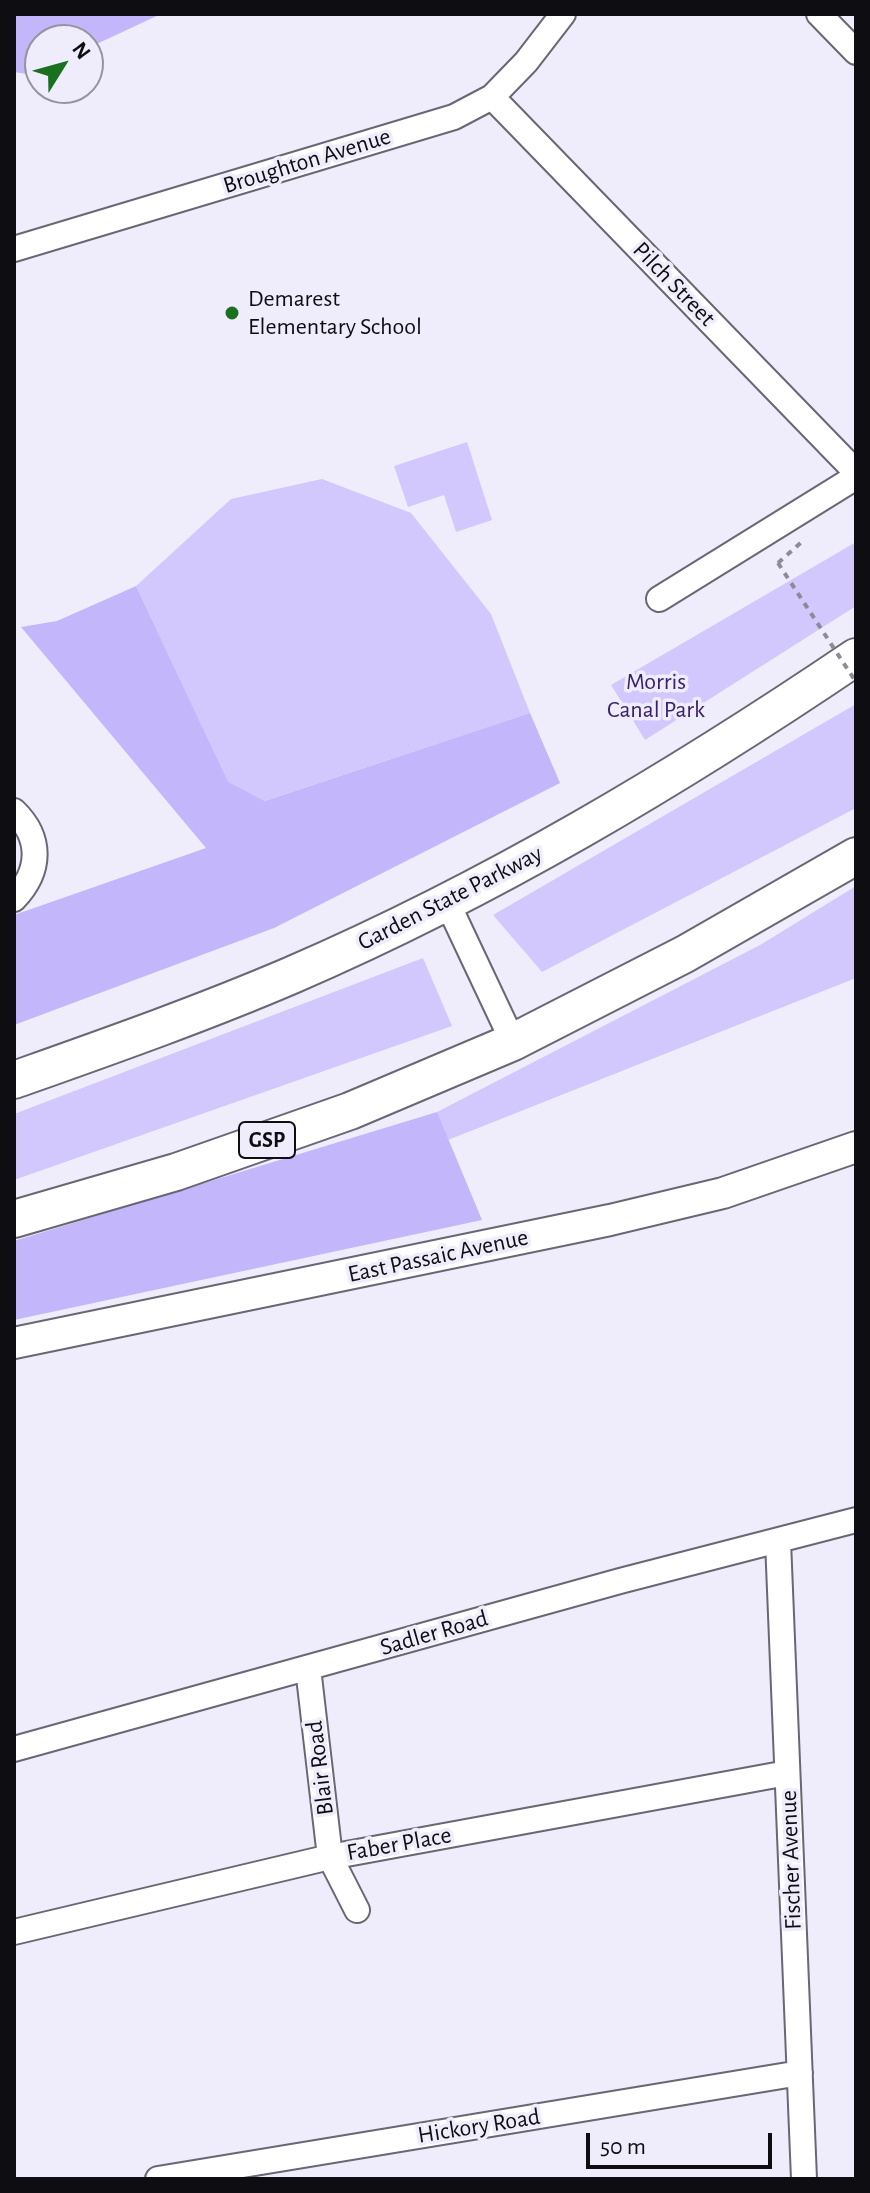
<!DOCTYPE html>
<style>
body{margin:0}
#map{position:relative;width:870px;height:2193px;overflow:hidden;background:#efedfc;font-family:"Alegreya Sans",sans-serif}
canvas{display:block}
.frame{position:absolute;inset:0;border:16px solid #0e0d11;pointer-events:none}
.north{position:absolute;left:24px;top:24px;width:80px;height:80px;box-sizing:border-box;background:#efedfc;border:2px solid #95939e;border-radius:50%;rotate:53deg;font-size:22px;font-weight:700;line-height:32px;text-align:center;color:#0e0d11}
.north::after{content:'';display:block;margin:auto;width:28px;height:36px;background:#19711d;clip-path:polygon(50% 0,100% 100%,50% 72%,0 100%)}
.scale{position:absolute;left:586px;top:2133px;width:186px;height:36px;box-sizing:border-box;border:4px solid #0e0d11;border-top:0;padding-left:10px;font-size:24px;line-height:28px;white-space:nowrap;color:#0e0d11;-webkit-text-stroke:6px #efedfc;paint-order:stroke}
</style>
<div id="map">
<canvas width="870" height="2193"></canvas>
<div class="frame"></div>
<div class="north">N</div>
<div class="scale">50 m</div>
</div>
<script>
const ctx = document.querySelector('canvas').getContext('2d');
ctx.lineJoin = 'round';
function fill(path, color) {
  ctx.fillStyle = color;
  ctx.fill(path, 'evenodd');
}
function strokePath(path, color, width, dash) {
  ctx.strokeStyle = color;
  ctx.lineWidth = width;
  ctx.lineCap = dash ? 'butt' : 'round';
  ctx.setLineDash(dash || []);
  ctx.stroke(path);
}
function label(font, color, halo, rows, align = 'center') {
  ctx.font = font + ' "Alegreya Sans",sans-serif';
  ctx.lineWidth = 7;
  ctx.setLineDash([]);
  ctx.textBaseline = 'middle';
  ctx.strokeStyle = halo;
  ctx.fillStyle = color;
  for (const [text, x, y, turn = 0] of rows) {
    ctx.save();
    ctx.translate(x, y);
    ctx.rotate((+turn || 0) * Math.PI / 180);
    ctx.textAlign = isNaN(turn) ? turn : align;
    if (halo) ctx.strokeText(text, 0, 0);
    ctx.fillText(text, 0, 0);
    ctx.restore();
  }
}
fill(new Path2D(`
 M467,442L492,520L456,532L444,495L408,507L394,466Z
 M322,479L411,513L491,614L530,713L265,801L228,783L136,586L231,499Z
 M856,542V606L645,740L611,685Z
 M856,704V808L542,972L493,915Z
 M856,886V978L448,1140L437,1112L760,945Z
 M423,958L452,1026L14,1180V1114Z`), '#d2c8fe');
fill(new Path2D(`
 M14,14H161L88,48V40H40V71L33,75L14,72Z
 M136,586L228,782L265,801L530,713L560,783L274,928L14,1025V915L206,848L21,627L57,621Z
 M437,1112L482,1220L14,1320V1241Z`), '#c3b6fa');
const minor = new Path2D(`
 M819,14L856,52
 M492,97L856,472
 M14,249L454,117L492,97L526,62L563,14
 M659,599L856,477
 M14,811C42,838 41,871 14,899
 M447,902L513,1042
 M778,1541L804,2179
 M308,1668L330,1857L357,1910
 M14,1749L620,1581L856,1520
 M14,1932L330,1857L787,1773
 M158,2179L800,2073`);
const major = new Path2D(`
 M14,1343L610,1220L723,1193L856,1147`);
const highway = new Path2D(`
 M14,1080C107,1047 201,1014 292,975C491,889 677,778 856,657
 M14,1219L176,1172L350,1111L513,1042L685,954L856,856`);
strokePath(minor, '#696773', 28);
strokePath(major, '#696773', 34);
strokePath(highway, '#696773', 40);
strokePath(new Path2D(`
 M778,563L804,540`), '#8d8b96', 4, [6, 6]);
strokePath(minor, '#fff', 24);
strokePath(major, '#fff', 30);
strokePath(highway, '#fff', 36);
strokePath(new Path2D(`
 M778,563L856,682`), '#8d8b96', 4, [6, 6]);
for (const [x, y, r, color] of [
 [232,313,8,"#19711d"]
]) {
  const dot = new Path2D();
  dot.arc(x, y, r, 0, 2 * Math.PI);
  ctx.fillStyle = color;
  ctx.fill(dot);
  strokePath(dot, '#efedfc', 3);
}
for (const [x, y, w] of [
 [267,1140,56]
]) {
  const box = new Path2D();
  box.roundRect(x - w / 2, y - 18, w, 36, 6);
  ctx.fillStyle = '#efedfc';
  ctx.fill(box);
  strokePath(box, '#0e0d11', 2);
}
label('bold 22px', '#0e0d11', null, [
 ["GSP",267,1140]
]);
label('24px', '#0e0d11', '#efedfc', [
 ["Broughton Avenue",307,161,-17],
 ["Pilch Street",674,284,46],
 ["Garden State Parkway",450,898,-27],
 ["East Passaic Avenue",438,1256,-12],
 ["Sadler Road",434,1633,-16],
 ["Blair Road",320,1768,-97],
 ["Faber Place",399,1844,-10],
 ["Fischer Avenue",791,1860,-92],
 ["Hickory Road",479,2126,-9]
]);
label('24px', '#0e0d11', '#efedfc', [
 ["Demarest",248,299],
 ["Elementary School",248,327]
], 'left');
label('24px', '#3a216e', '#efedfc', [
 ["Morris",656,682],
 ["Canal Park",656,710]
]);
</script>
